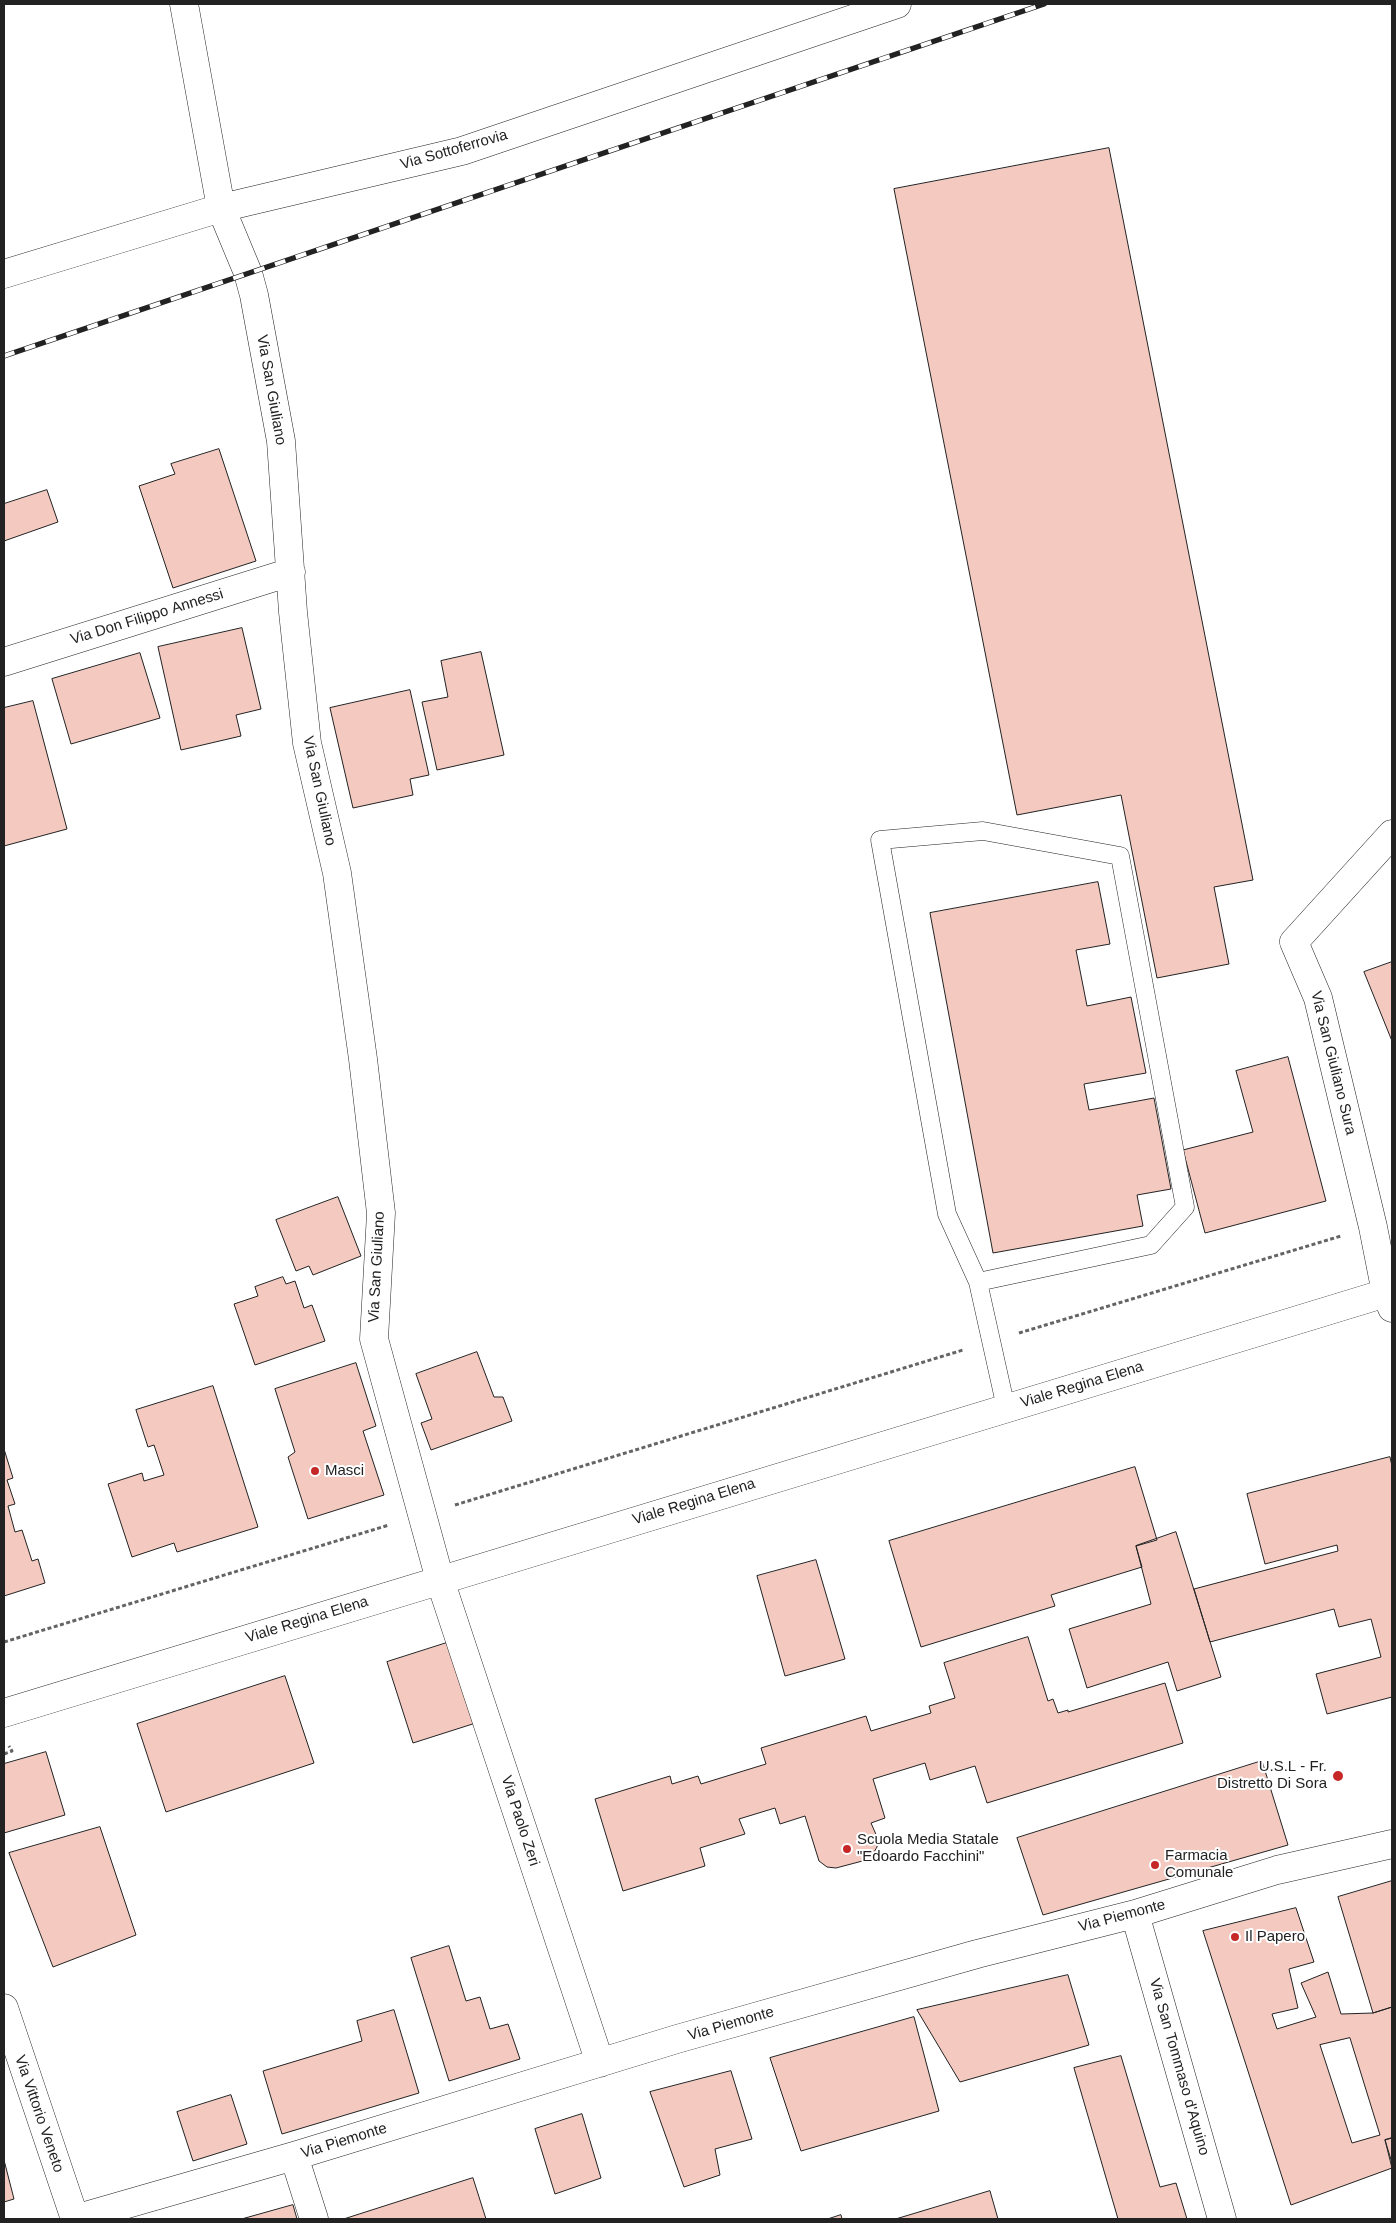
<!DOCTYPE html>
<style>
body{margin:0}
#map{position:relative;width:1396px;height:2223px;overflow:hidden;background:#fff;font-family:Arial,sans-serif}
canvas{display:block}
.frame{position:absolute;inset:0;border:5px solid #222;pointer-events:none}
</style>
<div id="map">
<canvas width="1396" height="2223"></canvas>
<div class="frame"></div>
</div>
<script>
const ctx = document.querySelector('canvas').getContext('2d');
ctx.lineJoin = 'round';
function fill(path, color) {
  ctx.fillStyle = color;
  ctx.fill(path, 'evenodd');
}
function strokePath(path, color, width, dash) {
  ctx.strokeStyle = color;
  ctx.lineWidth = width;
  ctx.lineCap = dash ? 'butt' : 'round';
  ctx.setLineDash(dash || []);
  ctx.stroke(path);
}
function label(font, color, halo, rows, align = 'center') {
  ctx.font = font + ' Arial,sans-serif';
  ctx.lineWidth = 4;
  ctx.setLineDash([]);
  ctx.textBaseline = 'middle';
  ctx.strokeStyle = halo;
  ctx.fillStyle = color;
  for (const [text, x, y, turn = 0] of rows) {
    ctx.save();
    ctx.translate(x, y);
    ctx.rotate((+turn || 0) * Math.PI / 180);
    ctx.textAlign = isNaN(turn) ? turn : align;
    if (halo) ctx.strokeText(text, 0, 0);
    ctx.fillText(text, 0, 0);
    ctx.restore();
  }
}
const building = new Path2D(`
 M1109,148L1253,880L1214,887L1229,964L1157,978L1121,795L1017,815L894,189Z
 M219,449L256,561L173,588L139,486L175,474L171,464Z
 M47,490L58,522L4,541V504Z
 M242,628L261,709L236,715L241,736L181,750L158,647Z
 M481,652L504,755L437,770L422,702L448,697L441,661Z
 M140,653L160,718L71,744L52,679Z
 M410,690L429,775L410,779L413,795L353,808L330,708Z
 M33,701L67,829L4,846V708Z
 M1098,882L1110,944L1076,950L1087,1006L1131,997L1146,1073L1084,1084L1089,1110L1154,1098L1171,1189L1137,1195L1143,1226L993,1253L930,913Z
 M1392,962V1041L1364,972Z
 M1288,1057L1326,1201L1205,1233L1183,1150L1253,1132L1236,1071Z
 M338,1197L361,1256L313,1275L309,1266L296,1271L276,1220Z
 M283,1277L286,1284L295,1281L304,1308L312,1305L325,1341L255,1365L234,1304L258,1296L255,1287Z
 M477,1352L494,1397H503L512,1421L431,1450L421,1423L432,1419L416,1374Z
 M356,1363L376,1426L363,1431L384,1495L308,1519L288,1457L295,1452L275,1389Z
 M213,1386L258,1527L177,1552L174,1543L132,1557L108,1484L142,1473L144,1481L164,1475L154,1445L148,1447L136,1410Z
 M4,1449L13,1478L7,1480L15,1504L8,1506L15,1532L22,1530L32,1561L38,1559L45,1583L4,1596Z
 M1390,1457L1392,1466V1697L1327,1714L1316,1674L1381,1657L1371,1619L1339,1627L1334,1609L1210,1642L1194,1589L1338,1551L1337,1545L1265,1564L1247,1494Z
 M1135,1467L1157,1540L1136,1546L1142,1567L1051,1595L1055,1606L921,1647L889,1541Z
 M1176,1532L1221,1677L1177,1691L1168,1662L1087,1688L1069,1629L1151,1604L1136,1546Z
 M816,1560L845,1659L785,1676L757,1576Z
 M1028,1637L1048,1701L1053,1699L1058,1713L1068,1710V1712L1165,1683L1183,1743L987,1803L975,1766L930,1780L925,1763L873,1779L885,1818L871,1823L878,1839L877,1847L870,1859L836,1868L827,1867L819,1861L805,1816L780,1824L775,1808L739,1819L745,1834L700,1848L705,1866L623,1891L595,1799L670,1776L672,1784L698,1776L701,1784L766,1764L761,1748L866,1716L871,1731L931,1713L929,1706L955,1698L944,1663Z
 M456,1640L482,1721L413,1743L387,1662Z
 M285,1676L314,1763L166,1812L137,1724Z
 M46,1752L65,1815L4,1833V1764Z
 M1262,1761L1288,1845L1043,1915L1017,1838Z
 M100,1827L136,1935L53,1967L9,1853Z
 M1392,1881V2007L1373,2013L1338,1897Z
 M1296,1908L1314,1962L1289,1969L1298,2008L1272,2014L1277,2029L1316,2017L1301,1983L1328,1972L1341,2014L1373,2013L1392,2007V2138L1385,2140L1392,2168L1291,2205L1203,1931ZM1350,2038L1380,2135L1352,2143L1320,2045Z
 M449,1946L466,2001L480,1997L490,2029L508,2024L520,2059L449,2081L411,1958Z
 M1068,1975L1089,2045L960,2082L917,2010Z
 M394,2010L419,2093L282,2134L263,2071L362,2041L357,2021Z
 M914,2017L939,2111L801,2151L770,2058Z
 M1121,2056L1160,2187L1176,2183L1187,2219H1118L1074,2068Z
 M731,2071L752,2139L715,2149L720,2175L684,2187L650,2092Z
 M231,2095L247,2144L193,2161L177,2112Z
 M582,2114L601,2178L555,2194L535,2129Z
 M1392,2138V2163L1385,2140Z
 M4,2160L14,2199L4,2202Z
 M473,2178L486,2219H344Z
 M990,2191L998,2219H896Z
 M293,2205L297,2219H242Z
 M841,2215L842,2219H828Z`);
fill(building, '#f3c9c0');
strokePath(building, '#222', 1);
const service = new Path2D(`
 M978,1282L947,1214L880,840L983,831L1120,856L1185,1207L1151,1245L978,1282L1006,1408`);
const minor = new Path2D(`
 M184,4L221,208L248,273L254,295L281,441L293,612L307,743L337,873L363,1059L381,1213L374,1339L440,1580L600,2063
 M4,274L221,208L462,151L897,4
 M4,662L291,572
 M1392,1308L1386,1293L1373,1227L1318,998L1294,942L1392,834
 M4,1713L1268,1329L1386,1293L1392,1288
 M1135,1914L1222,2219
 M4,2008L75,2219
 M294,2156L314,2219
 M75,2219L294,2156L677,2039L977,1954L1135,1914L1277,1870L1392,1844`);
strokePath(service, '#222', 19);
strokePath(minor, '#222', 29);
strokePath(new Path2D(`
 M1019,1333L1341,1236
 M455,1505L963,1350
 M4,1642L389,1525
 M4,1754L12,1751L9,1746`), '#646464', 3, [4, 2.5]);
strokePath(service, '#fff', 18);
strokePath(minor, '#fff', 28);
const rail = new Path2D(`
 M4,356L1044,4`);
strokePath(rail, '#222', 5.5);
strokePath(rail, '#fff', 4, [11]);
for (const [x, y, r, color] of [
 [315,1471,5,"#c62828"],
 [1338,1776,6,"#c62828"],
 [847,1849,5,"#c62828"],
 [1155,1865,5,"#c62828"],
 [1235,1937,5,"#c62828"]
]) {
  const dot = new Path2D();
  dot.arc(x, y, r, 0, 2 * Math.PI);
  ctx.fillStyle = color;
  ctx.fill(dot);
  strokePath(dot, '#fff', 2);
}
label('15px', '#222', '#fff', [
 ["Via Sottoferrovia",454,150,-16],
 ["Via San Giuliano",271,390,80],
 ["Via Don Filippo Annessi",147,617,-17],
 ["Via San Giuliano",319,791,78],
 ["Via San Giuliano Sura",1333,1063,76],
 ["Via San Giuliano",377,1267,-87],
 ["Viale Regina Elena",1082,1385,-17],
 ["Viale Regina Elena",694,1502,-17],
 ["Viale Regina Elena",307,1620,-17],
 ["Via Paolo Zeri",520,1821,72],
 ["Via Piemonte",1122,1916,-15],
 ["Via Piemonte",731,2024,-16],
 ["Via San Tommaso d'Aquino",1179,2067,74],
 ["Via Vittorio Veneto",39,2114,71],
 ["Via Piemonte",344,2141,-17]
]);
label('15px', '#222', '#fff', [
 ["Masci",325,1471],
 ["U.S.L - Fr.",1327,1767,"right"],
 ["Distretto Di Sora",1327,1784,"right"],
 ["Scuola Media Statale",857,1840],
 ["\"Edoardo Facchini\"",857,1857],
 ["Farmacia",1165,1856],
 ["Comunale",1165,1873],
 ["Il Papero",1245,1937]
], 'left');
</script>
